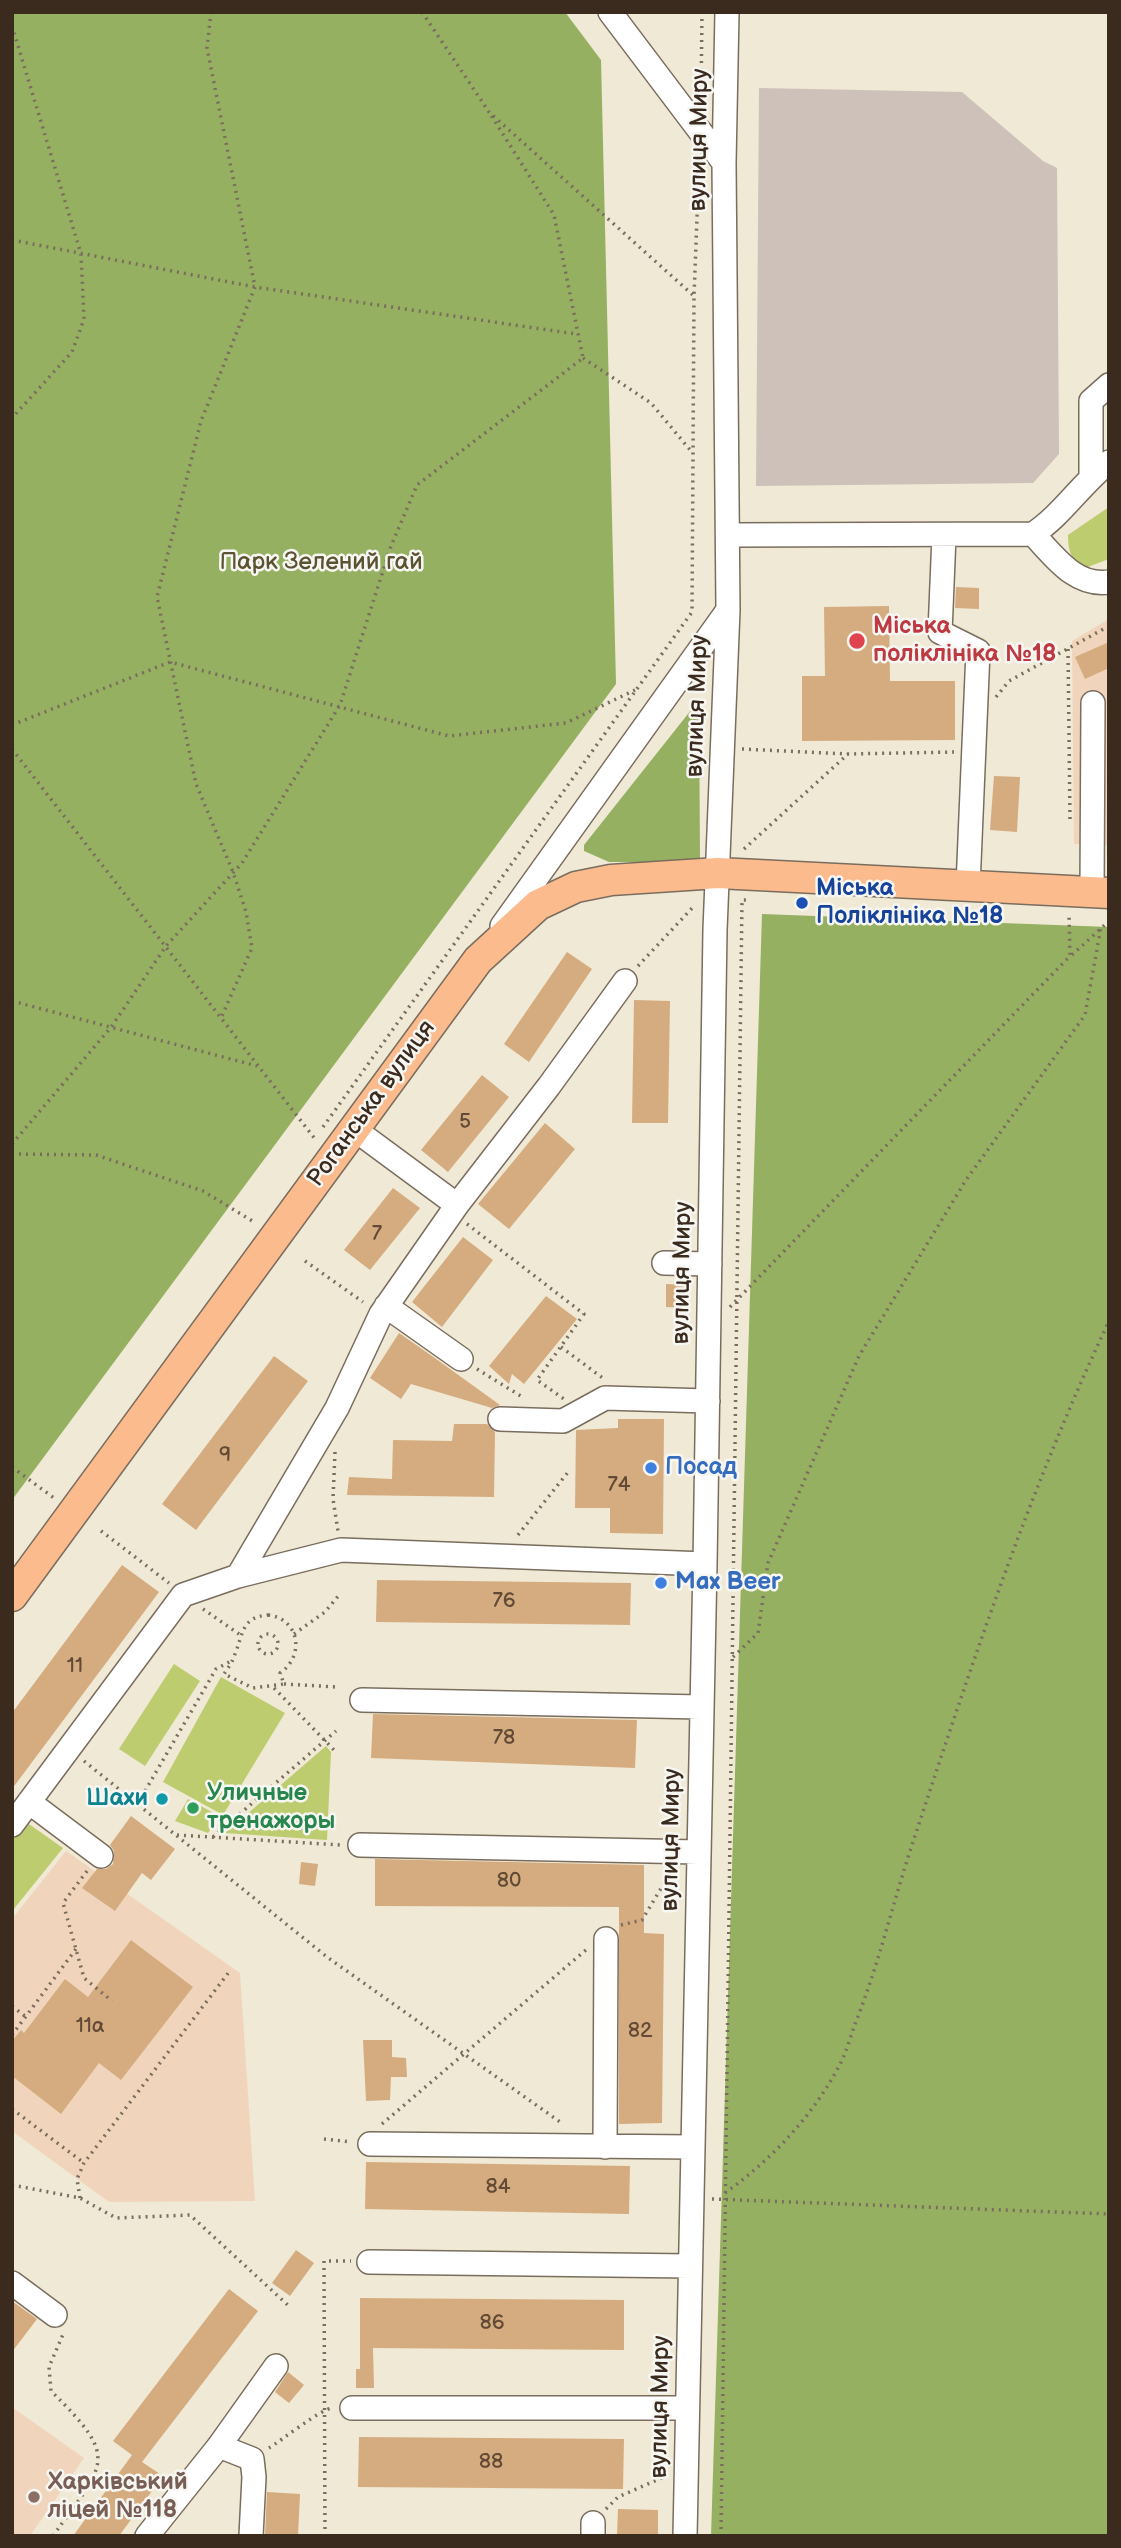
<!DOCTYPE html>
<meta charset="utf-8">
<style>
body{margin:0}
#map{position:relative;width:1121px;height:2548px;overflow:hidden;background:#f0e9d5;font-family:"Balsamiq Sans",sans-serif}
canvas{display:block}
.frame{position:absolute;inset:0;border:14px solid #3b2a1e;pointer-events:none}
</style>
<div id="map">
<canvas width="1121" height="2548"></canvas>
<div class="frame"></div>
</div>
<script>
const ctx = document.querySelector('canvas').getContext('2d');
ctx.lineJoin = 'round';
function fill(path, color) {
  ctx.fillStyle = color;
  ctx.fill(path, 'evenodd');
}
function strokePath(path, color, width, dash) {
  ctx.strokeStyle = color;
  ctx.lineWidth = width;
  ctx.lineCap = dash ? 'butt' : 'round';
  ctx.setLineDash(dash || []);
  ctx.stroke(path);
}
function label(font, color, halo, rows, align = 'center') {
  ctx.font = font + ' "Balsamiq Sans",sans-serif';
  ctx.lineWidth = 5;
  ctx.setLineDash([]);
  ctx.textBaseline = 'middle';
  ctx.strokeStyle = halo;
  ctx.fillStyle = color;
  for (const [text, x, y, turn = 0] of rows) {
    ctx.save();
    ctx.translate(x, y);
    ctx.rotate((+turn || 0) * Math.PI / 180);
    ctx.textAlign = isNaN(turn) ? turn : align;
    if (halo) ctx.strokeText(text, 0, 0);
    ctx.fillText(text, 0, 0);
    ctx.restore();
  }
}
fill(new Path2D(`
 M1109,619V845L1074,844L1072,641Z
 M66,1851L240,1973L255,2201L109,2202L12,2131V1919Z
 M12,2407L84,2458L30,2536H12Z`), '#f0d5bc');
fill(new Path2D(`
 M759,88L962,92L1043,161L1057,168L1059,454L1033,483L756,486Z`), '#cec1b9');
fill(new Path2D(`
 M1109,507V559L1085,568C1071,560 1068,551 1068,535Z
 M174,1664L200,1681L145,1766L119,1749Z
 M221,1677L285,1713L223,1815L163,1782Z
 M326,1746L331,1752L327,1840L225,1833Z
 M188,1799L219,1816L208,1833L175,1821Z
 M26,1822L63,1848L13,1910L12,1840Z`), '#bccc6e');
fill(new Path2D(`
 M12,12H565L601,60L616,684L12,1500Z
 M699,700L700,862H609L584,851V845Z
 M762,914L1109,927V2536H711Z`), '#95b061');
fill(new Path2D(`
 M956,587L979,588V609L955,608Z
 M889,606L890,681H955V740L802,741V676H825L824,607Z
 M1109,642V668L1085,679L1075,657Z
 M994,776L1020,777L1017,832L990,830Z
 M567,952L592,969L529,1062L504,1044Z
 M634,1000L670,1001L668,1123H632Z
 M482,1075L509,1097L448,1172L421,1150Z
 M545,1123L575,1149L509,1229L478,1204Z
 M393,1188L420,1208L370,1270L344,1250Z
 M463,1237L493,1260L442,1327L412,1302Z
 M666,1284L686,1285V1308L666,1307Z
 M546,1296L577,1319L524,1384L512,1374L509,1384L489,1366Z
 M399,1333L432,1356L500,1405L492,1408L411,1384L401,1399L370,1378Z
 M274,1356L308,1381L196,1530L162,1504Z
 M618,1419H664L663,1534L610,1533V1508H575L576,1430L618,1428Z
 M454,1424H487L495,1432L494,1497L347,1495L349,1477L392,1479L393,1440L452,1441Z
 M122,1565L159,1592L12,1789V1713Z
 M377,1580L631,1583L630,1625L376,1622Z
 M373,1714L637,1720L635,1768L371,1758Z
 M131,1816L175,1849L151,1880L142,1873L115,1911L82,1888L97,1869H106L113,1864L114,1851L110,1845Z
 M375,1859L644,1865V1933L664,1934L662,2123L619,2124V1907L375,1906Z
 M301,1862L318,1864L315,1886L299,1884Z
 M131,1940L193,1987L121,2080L99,2063L61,2114L12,2076V2041L21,2030L24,2033L65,1979L88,1997Z
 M363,2040H392V2057L406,2058L407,2077H391L390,2100L366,2101Z
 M366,2162L630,2166L629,2214L365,2209Z
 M296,2250L314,2263L290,2296L272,2283Z
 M229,2289L258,2311L142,2462L163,2476L119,2536H73L132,2455L113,2441Z
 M360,2298L624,2300V2350L373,2348L374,2388H356V2369H360Z
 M12,2301L37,2319L12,2352Z
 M288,2372L304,2385L289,2403L275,2392Z
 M359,2437L624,2439L623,2489L358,2487Z
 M267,2492L300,2494L298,2536H265Z
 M618,2509L658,2510V2536H617Z`), '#d5ac7f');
const minor = new Path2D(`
 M610,12L724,163
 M1091,476V401L1109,385
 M1033,534C1054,556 1075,587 1109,582
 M728,535L1033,534C1062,515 1081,484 1109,462
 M944,536L940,632L978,651L968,886
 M1092,892L1093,703
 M502,926L728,610
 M354,1129L457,1205
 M664,1263L710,1264
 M386,1306L461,1359
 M500,1419L563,1421L605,1398L708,1401
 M238,1576L341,1550L705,1564
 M362,1700L701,1707
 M29,1802L101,1856
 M12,1825L183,1595L238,1576L337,1408L381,1314L457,1205L549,1086L625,981
 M360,1845L698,1852
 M370,2144L692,2147
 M605,2147L606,1939
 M369,2262L690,2266
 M12,2283L55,2315
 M352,2408H687
 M219,2446L252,2459L254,2477L251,2536
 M147,2536L219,2446L276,2366
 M593,2536V2523
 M685,2536L705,1564L715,930L728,610L724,163L727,12`);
const major = new Path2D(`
 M12,1596L478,960L538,905L576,887L611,880L718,873L1109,893`);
strokePath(minor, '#7a6d5e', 26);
strokePath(major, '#7a6d5e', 33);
strokePath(new Path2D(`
 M211,12L207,48L255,287L201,421L157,597L196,784L233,872L246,912L252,948L221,1018
 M422,12L489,112L694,296
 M12,26L81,254L84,319L72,352L12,418
 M701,98L702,12
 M12,240L255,287L576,334
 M583,358L651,403L691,451
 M1068,649L1070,821
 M996,697L1009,681L1109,626
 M699,700V760
 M12,725L170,662L449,736L566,723L635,690
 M12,749L315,1139
 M742,749L848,754
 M744,849L848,754L954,752
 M1072,955L1109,921
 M638,966L695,905
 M12,1001L257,1066
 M323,1127L692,612L694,296L699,165
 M12,1144L112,1026L166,946L242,863L340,705L391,546L417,485L583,358L554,215L489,112
 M12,1154L96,1155L203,1191L254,1222
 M467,1224L584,1314L537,1380L564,1399
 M305,1261L363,1302
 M730,1307L1070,956L1069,914
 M561,1347L604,1379
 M477,1369L524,1398
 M335,1452L333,1499L338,1531
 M12,1467L54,1498
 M101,1531L169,1583
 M518,1535L569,1471
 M203,1609L239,1634
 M268,1615C300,1619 305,1656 280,1673L284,1684L253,1688L224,1674C228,1668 233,1661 235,1654C243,1635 241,1617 268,1615Z
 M294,1634L325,1612L339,1595
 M258 1644a10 10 0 1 1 20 0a10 10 0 1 1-20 0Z
 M733,1657L758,1633L768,1563L859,1356L966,1180L1085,1015L1101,927
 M284,1684L337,1687
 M274,1688L335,1751
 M84,1761L327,1957L563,2124
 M138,1803L216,1669L231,1661
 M177,1835L341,1845
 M213,1837L336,1731
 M87,1871L63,1903L84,1978L112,2001
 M621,1925L642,1920L672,1870
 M12,2006L26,2017
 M12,2035L76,1949
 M12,2109L84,2163
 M382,2124L587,1949
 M324,2139L351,2142
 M12,2185L80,2198L116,2218L190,2215L291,2308
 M725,2193C771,2160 811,2118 838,2068C846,2054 850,2038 855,2024C879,1964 893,1902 913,1842C971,1666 1030,1488 1109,1321
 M80,2198L77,2179L84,2163L229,1972
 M712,2199L1109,2214
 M269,2448C282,2440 321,2409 332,2408
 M606,2509L618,2497L666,2476
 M53,2536C105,2462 121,2460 51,2391L49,2367L64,2332
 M325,2536L324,2261H351
 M721,2536L742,900H746`), '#7a6d5e', 3.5, [2, 5]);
strokePath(minor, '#fff', 23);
strokePath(major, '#fbbb8d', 30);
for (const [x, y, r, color] of [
 [857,641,9,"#e0444e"],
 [802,903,7,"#1a4fb4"],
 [651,1468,7,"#3f7fe0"],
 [661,1583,7,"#3f7fe0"],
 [162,1799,7,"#0f9aa8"],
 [193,1808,7,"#2e9e5b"],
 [34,2497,7,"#8d6e63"]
]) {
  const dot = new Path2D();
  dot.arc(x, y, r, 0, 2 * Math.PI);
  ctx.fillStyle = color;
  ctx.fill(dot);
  strokePath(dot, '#f6f6f2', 2.5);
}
label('21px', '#624a36', null, [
 ["5",465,1123],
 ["7",377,1235],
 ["9",225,1456],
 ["74",619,1486],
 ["76",504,1602],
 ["11",75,1667],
 ["78",504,1739],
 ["80",509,1882],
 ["11а",90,2027],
 ["82",640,2032],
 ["84",498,2188],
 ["86",492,2324],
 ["88",491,2463]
]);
label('24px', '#3b2a1e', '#f6f6f2', [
 ["вулиця Миру",700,140,-89],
 ["вулиця Миру",698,706,-88],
 ["Роганська вулиця",372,1104,-54],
 ["вулиця Миру",683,1273,-89],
 ["вулиця Миру",672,1840,-89],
 ["вулиця Миру",661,2407,-89]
]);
label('24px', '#5b5232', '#f6f6f2', [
 ["Парк Зелений гай",321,563]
]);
label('bold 24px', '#be3a42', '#f6f6f2', [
 ["Міська",873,627],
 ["поліклініка №18",873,655]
], 'left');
label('bold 24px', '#164399', '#f6f6f2', [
 ["Міська",816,889],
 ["Поліклініка №18",816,917]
], 'left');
label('bold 24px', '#366cbe', '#f6f6f2', [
 ["Посад",665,1468],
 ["Max Beer",675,1583]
], 'left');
label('bold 24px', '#27864d', '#f6f6f2', [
 ["Уличные",207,1794],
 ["тренажоры",207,1822]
], 'left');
label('bold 24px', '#0d838f', '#f6f6f2', [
 ["Шахи",148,1799]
], 'right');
label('bold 24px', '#785e54', '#f6f6f2', [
 ["Харківський",48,2483],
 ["ліцей №118",48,2511]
], 'left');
</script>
